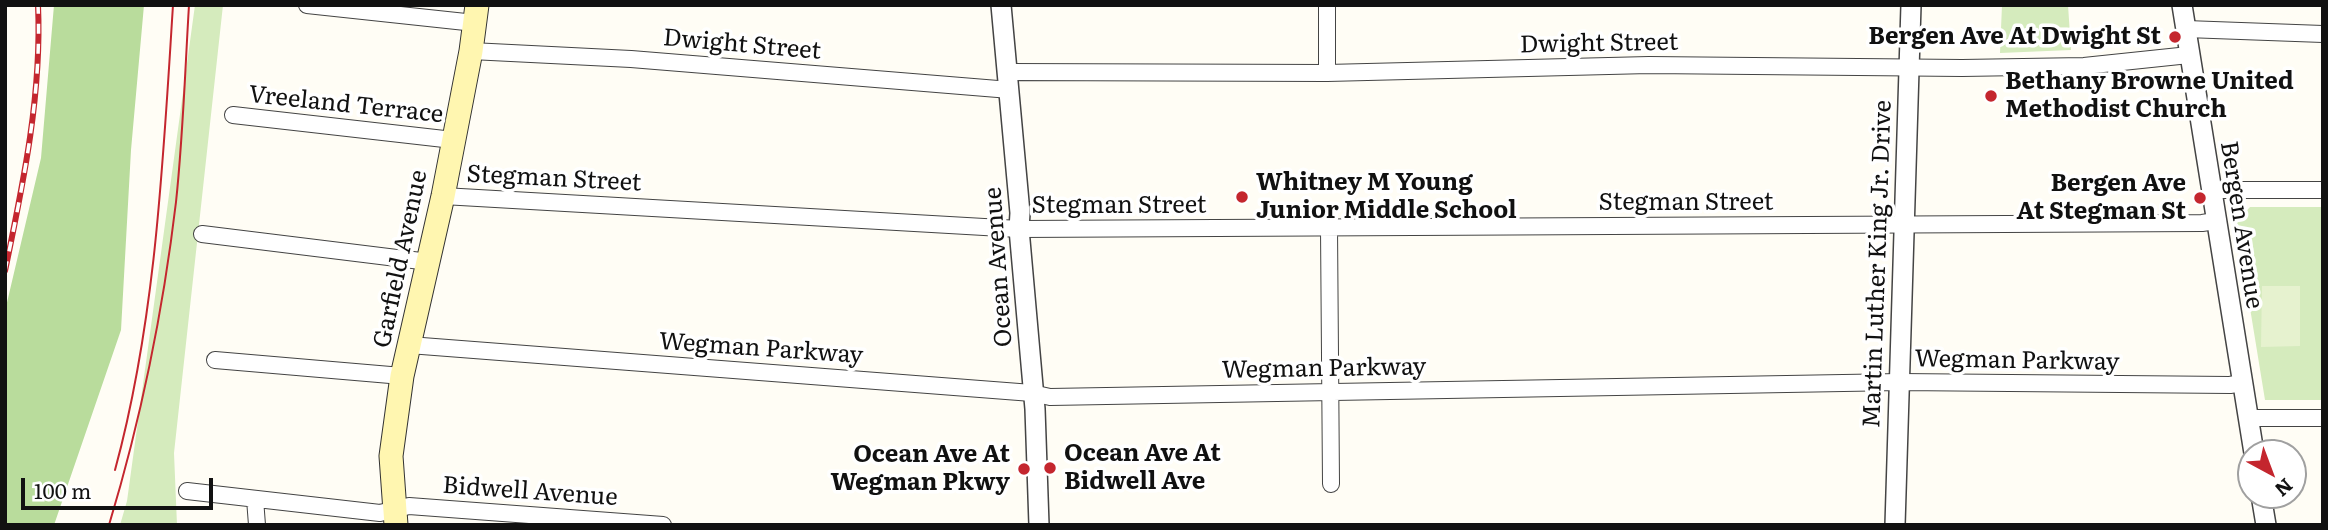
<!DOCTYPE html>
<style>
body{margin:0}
#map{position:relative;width:2328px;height:530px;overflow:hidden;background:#fffdf5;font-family:Literata,serif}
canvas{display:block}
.frame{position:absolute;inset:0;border:7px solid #111;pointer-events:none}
.north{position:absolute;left:2237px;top:439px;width:70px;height:70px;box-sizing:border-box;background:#fff;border:2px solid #a0a0a0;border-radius:50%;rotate:139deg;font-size:19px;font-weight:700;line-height:28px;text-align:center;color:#111}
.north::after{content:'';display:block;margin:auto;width:24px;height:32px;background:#c4262e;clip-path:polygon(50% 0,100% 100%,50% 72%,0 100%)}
.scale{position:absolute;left:21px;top:478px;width:192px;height:32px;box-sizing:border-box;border:4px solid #111;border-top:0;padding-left:9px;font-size:21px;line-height:24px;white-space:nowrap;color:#111;-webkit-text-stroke:5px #fff;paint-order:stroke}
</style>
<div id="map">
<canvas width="2328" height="530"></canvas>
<div class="frame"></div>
<div class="north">N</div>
<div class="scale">100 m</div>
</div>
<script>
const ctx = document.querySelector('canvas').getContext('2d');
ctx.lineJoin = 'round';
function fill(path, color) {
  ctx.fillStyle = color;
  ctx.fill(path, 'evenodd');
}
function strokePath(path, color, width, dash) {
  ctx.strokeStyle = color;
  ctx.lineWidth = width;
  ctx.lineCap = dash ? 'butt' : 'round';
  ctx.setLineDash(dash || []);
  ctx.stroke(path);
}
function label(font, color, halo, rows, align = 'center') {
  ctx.font = font + ' Literata,serif';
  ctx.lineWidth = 7;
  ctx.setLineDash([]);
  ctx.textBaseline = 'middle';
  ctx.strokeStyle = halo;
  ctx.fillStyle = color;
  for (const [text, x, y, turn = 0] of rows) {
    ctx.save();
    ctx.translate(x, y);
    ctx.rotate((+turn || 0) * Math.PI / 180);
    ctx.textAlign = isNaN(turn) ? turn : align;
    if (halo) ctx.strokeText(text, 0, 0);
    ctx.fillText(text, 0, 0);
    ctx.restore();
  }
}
fill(new Path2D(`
 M195,5H223L174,453L177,525H120L127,501Z
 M2002,5H2068L2071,50L2000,53Z
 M2250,207H2323V400H2265L2236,222Z`), '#d5ebbd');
fill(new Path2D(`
 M54,5H144L131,150L121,330L54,525H5V311L41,158Z`), '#b9dc9c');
fill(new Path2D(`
 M2262,286H2300V346L2261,347Z`), '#e6f2cf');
const minor = new Path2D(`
 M307,5L475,23
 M1327,5V73
 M2186,29L2323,34
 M471,51L631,59L1010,90
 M1008,72L1327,73L1649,65L1962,68L2084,66L2189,55
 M233,115L453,140
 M2211,190H2323
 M443,196L1019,229L2202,223L2216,221
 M1329,228L1331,484
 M202,234L429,262
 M409,345L1032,393L1050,397L1900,382L2230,385L2242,383
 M215,360L402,376
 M2248,418H2323
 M187,491L380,513L409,506L663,525
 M255,499L257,525`);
const tertiary = new Path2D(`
 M1001,5L1020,213L1019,229L1035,409L1039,525
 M2182,5L2254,453
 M2261,495L2266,525
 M1895,525L1911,5`);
const secondary = new Path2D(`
 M396,525L391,456L402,376L443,196L471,51L477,5`);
strokePath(minor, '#444', 18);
strokePath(tertiary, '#444', 22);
strokePath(secondary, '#333', 25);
strokePath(minor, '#fff', 16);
strokePath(tertiary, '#fff', 19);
strokePath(secondary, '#fff6b0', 23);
strokePath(new Path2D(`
 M115,470C156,319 163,161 173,5
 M109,525C141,419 163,312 176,202C183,137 185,71 189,5`), '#c4262e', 2);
const rail = new Path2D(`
 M5,271C23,184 42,95 38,5`);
strokePath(rail, '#c4262e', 6);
strokePath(rail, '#fff', 3.5, [10]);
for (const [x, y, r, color] of [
 [2175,37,7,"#c4262e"],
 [1991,96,7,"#c4262e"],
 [1242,197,7,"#c4262e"],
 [2200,198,7,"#c4262e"],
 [1050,468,7,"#c4262e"],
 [1024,469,7,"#c4262e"]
]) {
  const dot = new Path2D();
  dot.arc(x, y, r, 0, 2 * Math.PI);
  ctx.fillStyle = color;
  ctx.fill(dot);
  strokePath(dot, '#fff', 2.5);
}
label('bold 24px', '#111', '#fff', [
 ["Bergen Ave At Dwight St",2161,37],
 ["Bethany Browne United",2005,82,"left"],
 ["Methodist Church",2005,110,"left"],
 ["Whitney M Young",1256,183,"left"],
 ["Junior Middle School",1256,211,"left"],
 ["Bergen Ave",2186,184],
 ["At Stegman St",2186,212],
 ["Ocean Ave At",1064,454,"left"],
 ["Bidwell Ave",1064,482,"left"],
 ["Ocean Ave At",1010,455],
 ["Wegman Pkwy",1010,483]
], 'right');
label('24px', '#111', '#fff', [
 ["Dwight Street",1599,44,-1],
 ["Dwight Street",742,45,5],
 ["Vreeland Terrace",346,105,6],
 ["Stegman Street",554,179,3],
 ["Stegman Street",1686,203],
 ["Stegman Street",1119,206],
 ["Bergen Avenue",2241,225,81],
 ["Garfield Avenue",401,259,-78],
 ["Martin Luther King Jr. Drive",1878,264,-88],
 ["Ocean Avenue",999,267,-94],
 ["Wegman Parkway",761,349,4],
 ["Wegman Parkway",2017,361,1],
 ["Wegman Parkway",1324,369,-1],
 ["Bidwell Avenue",530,492,4]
]);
</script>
